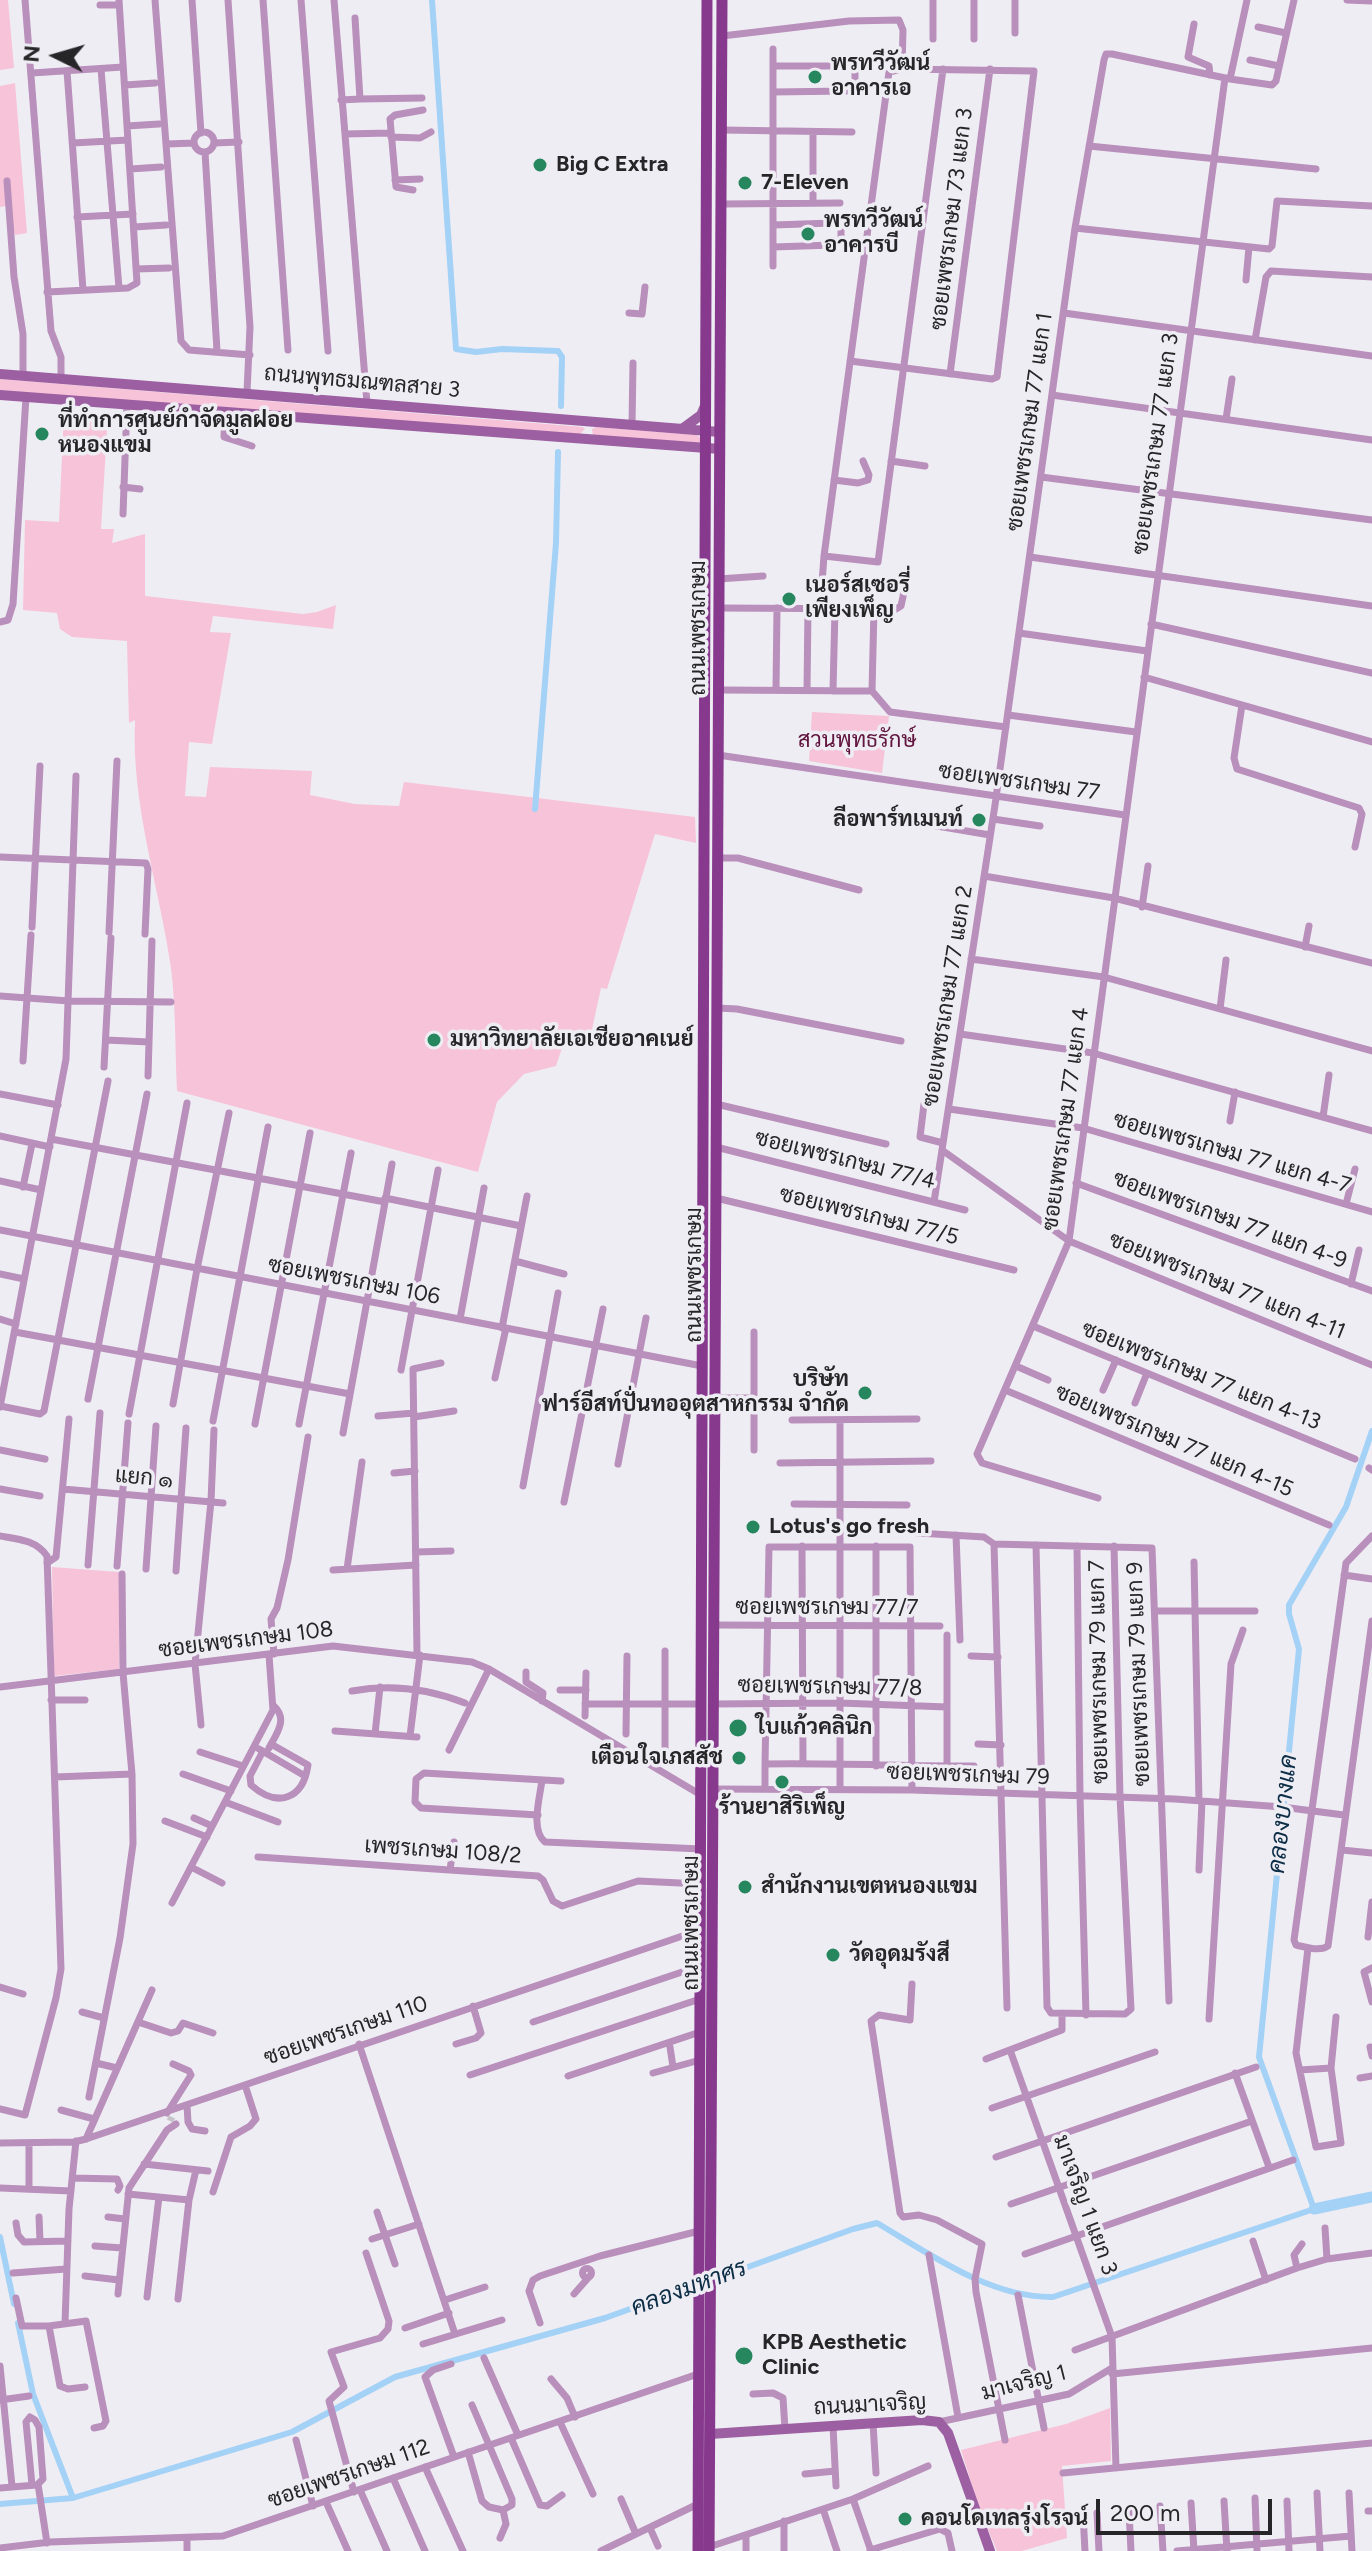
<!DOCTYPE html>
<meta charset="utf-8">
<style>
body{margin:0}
#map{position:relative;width:1372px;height:2551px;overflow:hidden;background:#efedf4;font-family:Figtree,sans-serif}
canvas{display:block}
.north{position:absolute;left:16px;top:16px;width:80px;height:80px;-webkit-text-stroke:6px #efedf4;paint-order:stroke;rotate:275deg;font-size:22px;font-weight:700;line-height:32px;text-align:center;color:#262628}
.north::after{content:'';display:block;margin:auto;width:28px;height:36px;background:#262628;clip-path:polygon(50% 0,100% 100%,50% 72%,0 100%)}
.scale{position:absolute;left:1096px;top:2499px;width:176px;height:36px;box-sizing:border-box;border:4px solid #262628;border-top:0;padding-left:10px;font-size:24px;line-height:28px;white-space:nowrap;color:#262628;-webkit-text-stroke:6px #efedf4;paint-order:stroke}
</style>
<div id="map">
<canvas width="1372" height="2551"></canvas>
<div class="north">N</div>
<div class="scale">200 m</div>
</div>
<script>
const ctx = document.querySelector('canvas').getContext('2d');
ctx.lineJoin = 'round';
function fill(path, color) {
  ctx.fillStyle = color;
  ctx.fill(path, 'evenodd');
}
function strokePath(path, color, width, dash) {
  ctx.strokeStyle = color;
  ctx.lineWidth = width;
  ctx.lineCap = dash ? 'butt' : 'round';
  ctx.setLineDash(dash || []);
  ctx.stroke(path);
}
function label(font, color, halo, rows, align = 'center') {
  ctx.font = font + ' Figtree,Sarabun,sans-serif';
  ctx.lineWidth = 7;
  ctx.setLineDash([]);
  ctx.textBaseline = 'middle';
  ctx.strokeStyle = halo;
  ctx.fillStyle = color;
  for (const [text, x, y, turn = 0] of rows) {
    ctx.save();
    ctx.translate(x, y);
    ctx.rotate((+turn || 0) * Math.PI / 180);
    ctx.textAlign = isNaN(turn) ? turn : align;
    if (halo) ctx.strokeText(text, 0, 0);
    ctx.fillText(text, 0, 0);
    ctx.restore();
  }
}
fill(new Path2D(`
 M0,0H8L14,68L0,70Z
 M15,83L27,233L15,235L6,206L0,207V86Z
 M0,379L583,427L585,429L580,434L0,391Z
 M64,411L108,414L101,529H114L112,543L145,534V596L303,614L317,612L336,605L333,629L213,616L210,632L231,633L212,744L189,742L185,796L206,797L210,767L312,771L310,795L355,804L399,806L404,782L695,817L696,843L655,834L607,989L601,988L588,1048L564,1042L556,1066L524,1074L497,1102L478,1172L177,1091C175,1051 176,1008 171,968C159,885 131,805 135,720L129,723L127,641L72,637L60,629L57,613L23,610L25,520L59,522Z
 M596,427L696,435L702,439V442L695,444L593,437L592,429Z
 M812,712L889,716L882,773L809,761Z
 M52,1567L119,1572V1669L54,1676Z
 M1110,2408L1111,2461L1062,2466L1067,2538L1022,2551H997L979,2508L961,2450L1066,2424Z`), '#f7c3d9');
strokePath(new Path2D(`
 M432,0L456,349L476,352L502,349L558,351L562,357L561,406
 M535,809L556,543L558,452
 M0,2237L14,2304
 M709,2281L853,2229L877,2223C930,2254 990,2298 1053,2297L1314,2209L1259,2057L1299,1649L1289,1614V1605L1346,1507L1372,1431
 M18,2323L33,2394L73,2498
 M0,2504L73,2498L292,2432L395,2377L605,2318L699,2284`), '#a4d1f6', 6);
strokePath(new Path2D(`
 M1314,2209L1372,2197`), '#a4d1f6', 11);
strokePath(new Path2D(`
 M170,2121L172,2117`), '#c7c5cb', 7, [7, 3.5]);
strokePath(new Path2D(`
 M25,0L51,331L61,357V378
 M155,0L181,341L189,350L250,355
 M192,0L201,133
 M228,0L250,327L247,392
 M263,0L288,350
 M301,0L328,351
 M334,0L367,403
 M1347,0L1372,1
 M100,5H119
 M1194,24L1188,57L1209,66L1210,75
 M1258,27L1286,33
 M1015,33V0
 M722,36L849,21L899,20L903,30L902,69
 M933,39V0
 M974,39V0
 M773,49V266
 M1250,60L1279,66
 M101,69L119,288
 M67,71L83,290
 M32,73L123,67
 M1230,79L1247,0
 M125,85L155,83
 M773,92L847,91L855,82V71L850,66H773
 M360,99L422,98
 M341,100L360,99L355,18
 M127,126L159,124
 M722,130L852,132
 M194 142a10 10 0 1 1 20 0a10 10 0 1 1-20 0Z
 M345,134L390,133
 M391,137L420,138L431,132
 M73,143L128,140
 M214,143L239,142
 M167,144L194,143
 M1089,146L1316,169
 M205,152L217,351
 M130,169L161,167
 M395,180L420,179
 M7,181L14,277L23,334V375
 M413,190L396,187L390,119L395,115L423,110
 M813,203V132
 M722,204L840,203
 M77,217L133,214
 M773,225L833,223L841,228V240L834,245L773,247
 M134,227L166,225
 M1075,228L1269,249L1272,246L1277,201L1372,206
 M136,269L169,268
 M1246,280L1249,247
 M47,292L128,288L137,283L119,0
 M629,313L642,314L645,287
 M1064,313L1372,356
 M1255,340L1266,277L1271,271L1372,277
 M950,374L990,69
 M1052,395L1372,440
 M225,412L224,437L252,446
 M1226,419L1232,379
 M632,425L633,363
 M891,461L925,466
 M1041,477L1372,520
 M834,480L858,483L868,480L869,475L863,461
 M123,487L140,489
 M123,514L127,404
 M824,556L878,562L943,69
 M1030,557L1372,606
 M718,579L763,576
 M718,608L896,609L901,606L904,592
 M820,609L824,556L889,72L902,69L1034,71L997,377L992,379L850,361
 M0,622L8,620L13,604L26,397
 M1151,624L1372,673
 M1019,633L1147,651
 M1144,677L1372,742
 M719,690L872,691
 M776,690L777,608
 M807,690L808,608
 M833,691L835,609
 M872,691L890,712L1006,727
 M872,691L874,609
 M1242,705L1234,758L1237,769L1359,808L1362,814L1355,847
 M1008,715L1136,732
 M718,755L1125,815
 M890,818L990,835
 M993,819L1040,826
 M0,857L146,863L148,869L145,934
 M718,858H738L859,890
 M984,876L1114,898L1372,963
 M1142,907L1148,866
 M32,927L40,766
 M109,932L117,761
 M1305,947L1309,926
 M971,959L1104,977L1372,1051
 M0,996L69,1001L171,1002
 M717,1008L737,1009L901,1041
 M1220,1009L1226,960
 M960,1034L1093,1053L1372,1131
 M106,1040L149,1042
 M23,1061L31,935
 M104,1067L111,938
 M148,1076L152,941
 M0,1094L58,1105
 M716,1104L886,1144
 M924,1104L920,1137L943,1143
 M949,1109L1083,1128L1372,1212
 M1323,1117L1329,1075
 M1230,1121L1235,1092
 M0,1136L50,1147
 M51,1139L385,1202
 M716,1147L965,1210
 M942,1150L1069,1241L1372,1365
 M0,1181L41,1190
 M1076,1183L1372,1291
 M23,1187L32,1144
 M385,1198L521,1226
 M716,1198L1014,1270
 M934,1202L995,805L1075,228L1104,60L1106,54H1112L1230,79L1272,85L1276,81L1294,0
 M1346,1204L1355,1169
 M0,1230L702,1366
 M515,1261L564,1274
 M0,1274L24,1279
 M1351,1284L1359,1250
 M0,1319L16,1324
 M460,1319L484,1188
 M1033,1326L1355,1459
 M502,1328L527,1196
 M15,1332L350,1394
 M754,1332V1450
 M1016,1366L1048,1380
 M401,1370L438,1170
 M495,1378L506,1328
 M1005,1390L1329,1525
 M1103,1390L1116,1360
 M714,1398H754
 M88,1399L147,1094
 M1135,1403L1147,1373
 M173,1404L197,1269L229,1113
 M0,1406L40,1414L44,1411L108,1081
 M0,1407L66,1059L76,776
 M129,1414L187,1103
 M378,1416L414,1413
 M414,1417L454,1411
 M792,1420L917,1419
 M213,1421L268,1127
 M255,1424L310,1133
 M299,1424L351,1153
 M343,1433L392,1164
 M0,1450L45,1459
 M780,1463L931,1461
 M618,1464L646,1318
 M1369,1468L1372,1470
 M394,1473L415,1471
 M523,1486L558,1293
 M0,1489L40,1496
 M63,1489L223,1503
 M1098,1498L982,1463L977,1454L1069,1241L1225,78
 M564,1502L603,1309
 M794,1504L907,1505
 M918,1533L984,1537L994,1544L1152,1548L1169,2001
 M956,1535L960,1640
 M0,1536C18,1539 36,1540 47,1556L61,1969L56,1998L25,2115L0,2109
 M1372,1536L1346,1563L1294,1940L1296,1945C1305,1947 1320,1952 1328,1946L1372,1621
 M994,1544L1007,2008
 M1036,1545L1047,2007L1051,2013L1125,2014L1131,2009L1120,1797L1114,1546
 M802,1546L803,1764
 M1077,1546L1080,1796L1086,2015
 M416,1552L451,1551
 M1194,1562L1199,1801
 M47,1563L56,1557L69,1419
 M88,1565L100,1413
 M117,1566L128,1423
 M146,1569L156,1426
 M347,1569L362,1462
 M333,1570L416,1565
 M176,1571L186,1428
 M1344,1575L1372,1579
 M1156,1611H1255
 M713,1625L940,1626
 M274,1654L271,1619L277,1608L288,1560L308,1437
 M417,1655L413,1369L441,1363
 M971,1656L998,1657
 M526,1672V1682L543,1693L542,1701
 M0,1687L333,1646L472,1662L489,1669L701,1795
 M560,1690H586
 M352,1691C390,1684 429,1689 465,1703
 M51,1700H85
 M585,1704H701
 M713,1704L840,1703L947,1707
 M585,1716L586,1673
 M201,1725L195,1664L211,1501L214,1430
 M335,1731L417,1737
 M375,1734L380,1687
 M626,1734L627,1656
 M410,1736L420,1655
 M978,1744L1001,1745
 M269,1748C277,1733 288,1719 274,1706
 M259,1749L305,1776
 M449,1750L489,1669
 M263,1751L250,1776L251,1785C277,1808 303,1800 308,1765L271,1744
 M200,1752L243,1766
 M665,1755V1651
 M876,1766V1546
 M947,1766V1635
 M183,1774L231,1791
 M55,1777L132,1774
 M542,1780C540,1797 530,1830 545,1842L701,1849
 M712,1789L912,1790L1175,1799L1282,1807L1344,1815
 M765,1789V1764
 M840,1789V1420
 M912,1790L910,1547H769L765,1764C835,1763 904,1766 974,1766
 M225,1802L278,1822
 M538,1815L421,1808L415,1802L416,1779L424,1773L561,1781
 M194,1818L212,1826
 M165,1821L207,1837
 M1342,1850L1372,1853
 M258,1857L538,1876L543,1880L553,1901L562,1906L638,1881L701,1884
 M191,1867L222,1883
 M450,1870L454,1842
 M1199,1870L1202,1801
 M172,1903L273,1710L269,1655
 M1368,1937L1372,1902
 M1308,1948L1296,2053L1316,2147L1341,2143L1331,2068L1336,2017
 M1372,1968L1364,1972L1372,2002
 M912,1984L910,2020L879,2015L871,2021L900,2213L903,2217L919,2215L937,2220L982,2244L975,2279L976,2292L1005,2440
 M0,1987L23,1994
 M82,2012L104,2018
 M1209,2019L1231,1664L1243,1630
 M138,2022L171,2033L178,2031L183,2023L213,2033
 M533,2022L700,1966
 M359,2044L455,2334
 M456,2044L476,2038L481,2033L473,2006
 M670,2047L673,2067
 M1370,2047L1372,2056
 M1010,2050L1112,2337L1116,2468
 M986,2059L1062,2030V2013
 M96,2063L117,2068
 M1300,2070L1331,2068
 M653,2073L700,2060
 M1235,2073L1269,2167
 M470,2075L700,1999
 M568,2076L700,2032
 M1360,2078L1372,2076
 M89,2097L120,1938L133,1844L132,1774L123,1673L122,1574
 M187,2105L188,2122L192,2129L205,2131
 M992,2108L1155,2052
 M61,2110L94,2119
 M167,2113L191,2075L189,2071L173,2064
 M86,2139L152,1990
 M0,2143L74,2142L86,2139L700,1930
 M29,2143V2189
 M996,2157L1256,2067
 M144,2164L208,2171
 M73,2178L117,2179L120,2186L118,2190
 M0,2188L71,2191
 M213,2192L231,2137L250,2126L256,2119L245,2085
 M128,2194L189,2200
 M1011,2204L1252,2121
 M377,2212L395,2264
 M39,2217L40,2241
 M108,2217L125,2219
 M16,2223L18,2235L24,2242L68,2241
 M1325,2228L1327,2259
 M372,2239L419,2224
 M1253,2241L1266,2280
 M95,2246L122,2248
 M1025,2254L1293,2160
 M929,2255L958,2417
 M1297,2268L1294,2255L1302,2244
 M582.5 2273a4.5 4.5 0 1 1 9 0a4.5 4.5 0 1 1-9 0Z
 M13,2273L66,2269
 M85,2276L119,2280
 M118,2294L129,2188L167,2130L176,2124
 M574,2294L589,2277
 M1018,2295L1044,2428
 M147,2297L159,2197
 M16,2298L22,2326H49
 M178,2299L189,2200L196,2170
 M445,2300L485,2287
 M65,2323L69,2209L76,2141
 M540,2323L529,2291L533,2280L540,2276L600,2256L699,2231
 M405,2328L449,2313
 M423,2344L502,2320
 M1075,2350L1297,2268L1327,2259L1372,2253
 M484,2358L518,2435
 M451,2364L433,2370L425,2377L454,2457
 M0,2366L12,2486
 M1112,2374L1372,2348
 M551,2379L567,2398L575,2417
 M85,2387L68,2389L60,2386L49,2326L86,2321L106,2421L103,2426L94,2428
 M753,2394L773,2393L783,2398L785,2429
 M0,2400L29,2396
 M472,2405L512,2499V2505L503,2510L506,2524L500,2538
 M560,2422L593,2494
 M939,2422L1069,2394L1112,2368
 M873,2423L876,2473
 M833,2426L836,2486
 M511,2438L540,2505L547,2506L562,2495
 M296,2440L313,2506
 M468,2452L482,2501L489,2507L503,2510
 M425,2467L463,2551
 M1063,2473L1372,2443
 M805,2474L835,2471
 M393,2478L425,2551
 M32,2485L26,2422L30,2417L35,2420L39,2427L43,2479L38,2484L47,2543
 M0,2488L36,2485
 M360,2490L387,2551
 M354,2492L329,2401L344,2387L331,2352L380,2338L388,2329L389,2321L366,2253
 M1317,2493L1320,2551
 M1349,2493L1352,2551
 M1255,2498L1257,2551
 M621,2499L636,2534
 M853,2499L871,2551
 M1224,2501L1227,2551
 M1287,2501L1289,2551
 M326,2502L348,2551
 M1191,2503L1194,2551
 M1160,2506L1163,2551
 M823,2509L837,2551
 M1129,2511L1131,2551
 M1368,2511H1372
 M1097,2513L1099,2551
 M1083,2514L1085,2551
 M650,2528L658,2546
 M746,2535V2551
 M187,2538V2551
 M709,2547L853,2499L928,2466
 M0,2548L50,2542L223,2536L698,2374
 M870,2550L940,2529L948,2533L952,2551
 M601,2551L698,2504
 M784,2551V2521
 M1177,2551L1351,2536`), '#b98fbb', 7);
strokePath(new Path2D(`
 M0,374L720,432
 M0,395L720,449
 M682,429L701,415L705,406
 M710,2434L922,2420L939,2422L948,2433L990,2551`), '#9c5fa1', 10);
strokePath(new Path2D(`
 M698,2551L707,0
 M709,2551L722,0`), '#873a8d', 11);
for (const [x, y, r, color] of [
 [815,77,8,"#26875f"],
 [540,165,8,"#26875f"],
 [745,183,8,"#26875f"],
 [808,234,8,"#26875f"],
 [42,434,8,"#26875f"],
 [789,599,8,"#26875f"],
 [979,820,8,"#26875f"],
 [434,1040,8,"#26875f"],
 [865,1393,8,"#26875f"],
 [753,1527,8,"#26875f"],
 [738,1728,10,"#26875f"],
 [739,1758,8,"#26875f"],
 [782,1782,8,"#26875f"],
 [745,1887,8,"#26875f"],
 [833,1955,8,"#26875f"],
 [744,2356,10,"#26875f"],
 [905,2519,8,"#26875f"]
]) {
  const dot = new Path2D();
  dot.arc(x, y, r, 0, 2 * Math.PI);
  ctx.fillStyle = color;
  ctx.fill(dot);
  strokePath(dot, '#efedf4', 3);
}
label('bold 22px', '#262628', '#efedf4', [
 ["พรทวีวัฒน์",831,64],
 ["อาคารเอ",831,89],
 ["Big C Extra",556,165],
 ["7-Eleven",761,183],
 ["พรทวีวัฒน์",824,221],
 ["อาคารบี",824,246],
 ["ที่ทำการศูนย์กำจัดมูลฝอย",58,421],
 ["หนองแขม",58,446],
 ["เนอร์สเซอรี่",805,586],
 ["เพียงเพ็ญ",805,611],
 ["ลีอพาร์ทเมนท์",963,820,"right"],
 ["มหาวิทยาลัยเอเชียอาคเนย์",450,1040],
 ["บริษัท",849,1380,"right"],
 ["ฟาร์อีสท์ปั่นทออุตสาหกรรม จำกัด",849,1405,"right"],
 ["Lotus's go fresh",769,1527],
 ["ใบแก้วคลินิก",756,1728],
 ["เตือนใจเภสสัช",723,1758,"right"],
 ["ร้านยาสิริเพ็ญ",782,1808,"center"],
 ["สำนักงานเขตหนองแขม",761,1887],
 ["วัดอุดมรังสี",849,1955],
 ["KPB Aesthetic",762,2343],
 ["Clinic",762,2368],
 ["คอนโดเทลรุ่งโรจน์",921,2519]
], 'left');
label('22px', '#262628', '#efedf4', [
 ["ซอยเพชรเกษม 73 แยก 3",952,219,-83],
 ["ถนนพุทธมณฑลสาย 3",362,382,5],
 ["ซอยเพชรเกษม 77 แยก 1",1030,422,-82],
 ["ซอยเพชรเกษม 77 แยก 3",1156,444,-82],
 ["ถนนเพชรเกษม",699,628,-90],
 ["ซอยเพชรเกษม 77",1019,782,8],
 ["ซอยเพชรเกษม 77 แยก 2",948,996,-81],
 ["ซอยเพชรเกษม 77 แยก 4",1066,1119,-82],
 ["ซอยเพชรเกษม 77 แยก 4-7",1232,1153,16],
 ["ซอยเพชรเกษม 77/4",845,1160,14],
 ["ซอยเพชรเกษม 77/5",869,1216,14],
 ["ซอยเพชรเกษม 77 แยก 4-9",1230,1220,20],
 ["ถนนเพชรเกษม",695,1275,-90],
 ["ซอยเพชรเกษม 106",354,1281,11],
 ["ซอยเพชรเกษม 77 แยก 4-11",1227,1286,22],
 ["ซอยเพชรเกษม 77 แยก 4-13",1201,1376,22],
 ["ซอยเพชรเกษม 77 แยก 4-15",1174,1441,23],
 ["แยก ๑",144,1478,5],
 ["ซอยเพชรเกษม 77/7",827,1608],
 ["ซอยเพชรเกษม 108",246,1640,-7],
 ["ซอยเพชรเกษม 79 แยก 7",1099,1672,-91],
 ["ซอยเพชรเกษม 79 แยก 9",1139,1674,-92],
 ["ซอยเพชรเกษม 77/8",830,1687,1],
 ["ซอยเพชรเกษม 79",968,1775,2],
 ["เพชรเกษม 108/2",443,1851,4],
 ["ถนนเพชรเกษม",692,1923,-90],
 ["ซอยเพชรเกษม 110",346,2031,-19],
 ["มาเจริญ 1 แยก 3",1085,2205,70],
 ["มาเจริญ 1",1024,2383,-14],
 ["ถนนมาเจริญ",870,2405,-3],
 ["ซอยเพชรเกษม 112",349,2474,-19]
]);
label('22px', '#61143e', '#efedf4', [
 ["สวนพุทธรักษ์",857,741]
]);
label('italic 24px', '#0c2e46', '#efedf4', [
 ["คลองบางแค",1283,1814,-84],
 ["คลองมหาศร",689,2288,-20]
]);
</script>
